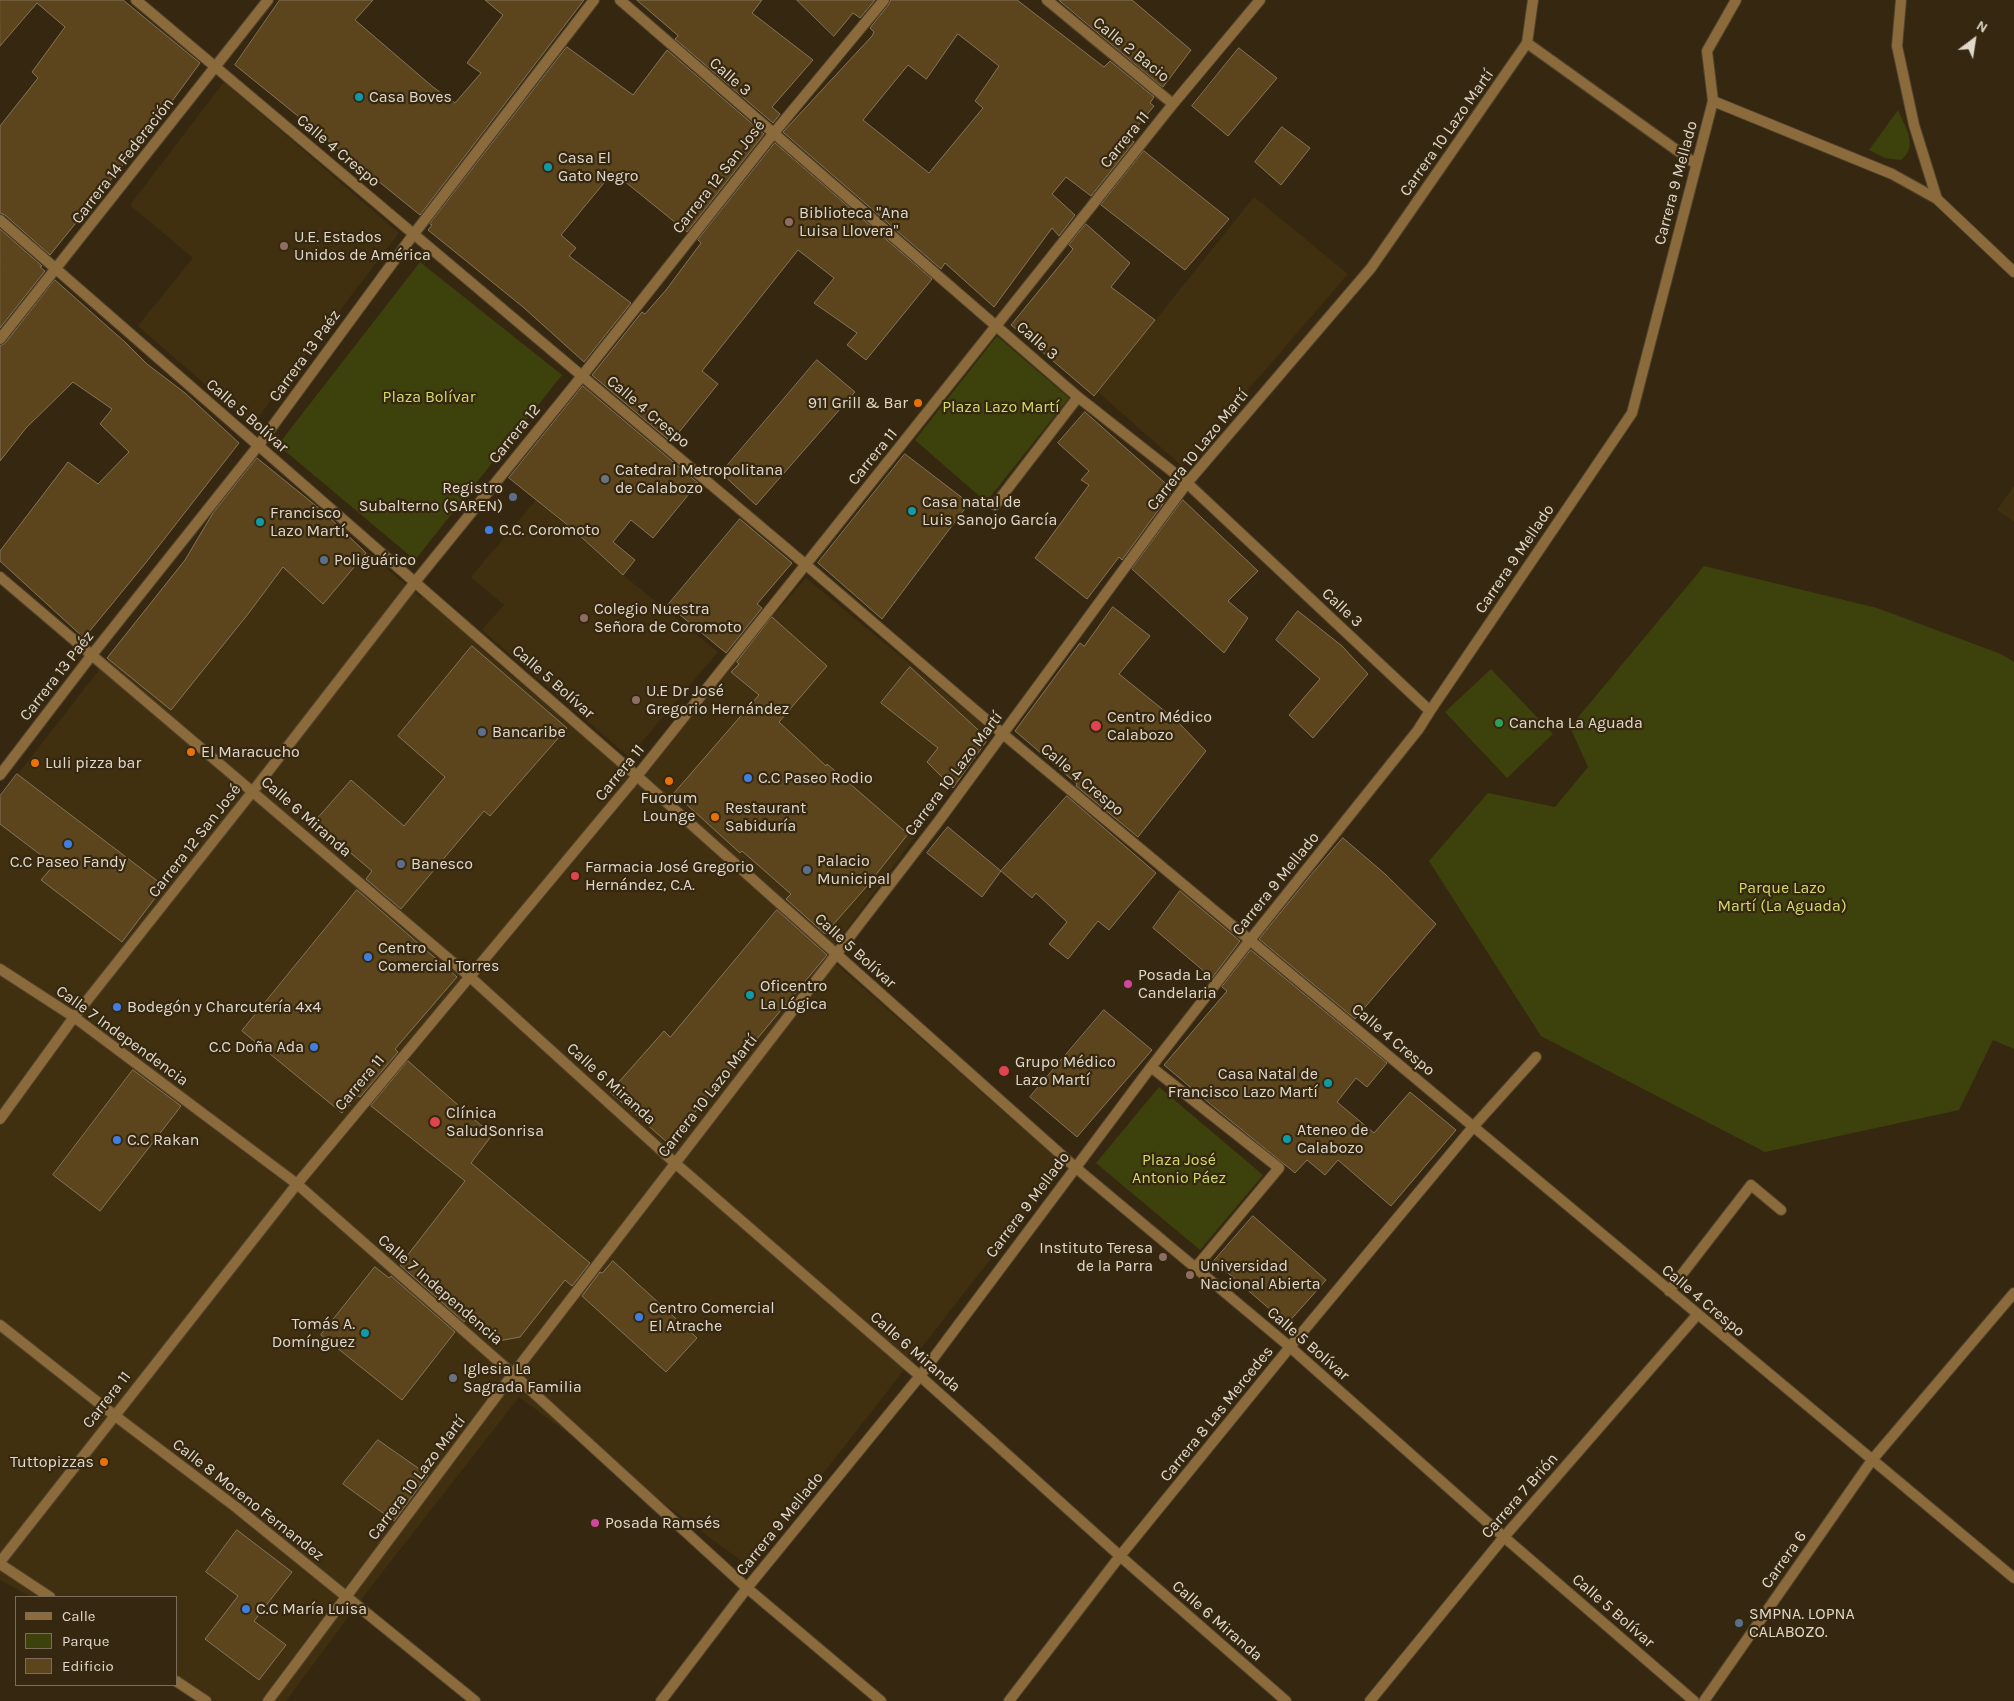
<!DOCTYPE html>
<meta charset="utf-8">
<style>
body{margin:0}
#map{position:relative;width:2014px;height:1701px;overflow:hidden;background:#362810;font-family:Karla,sans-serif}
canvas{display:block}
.legend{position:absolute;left:15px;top:1596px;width:162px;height:90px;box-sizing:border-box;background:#362810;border:1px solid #7a6e5a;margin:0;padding:6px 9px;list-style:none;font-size:15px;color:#e0d8ca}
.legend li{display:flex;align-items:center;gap:10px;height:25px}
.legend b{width:25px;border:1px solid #7a6e5a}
.north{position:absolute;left:1949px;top:15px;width:50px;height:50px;-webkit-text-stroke:4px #362810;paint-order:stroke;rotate:31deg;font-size:14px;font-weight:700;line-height:20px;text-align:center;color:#e0d8ca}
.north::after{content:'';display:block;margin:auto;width:18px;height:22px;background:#e0d8ca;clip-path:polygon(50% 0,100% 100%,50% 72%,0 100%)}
</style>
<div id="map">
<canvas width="2014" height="1701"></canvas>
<ul class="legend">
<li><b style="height:6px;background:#8b6a3b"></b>Calle</li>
<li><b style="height:14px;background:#3d410c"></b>Parque</li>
<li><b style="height:14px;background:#5c451c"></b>Edificio</li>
</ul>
<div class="north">N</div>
</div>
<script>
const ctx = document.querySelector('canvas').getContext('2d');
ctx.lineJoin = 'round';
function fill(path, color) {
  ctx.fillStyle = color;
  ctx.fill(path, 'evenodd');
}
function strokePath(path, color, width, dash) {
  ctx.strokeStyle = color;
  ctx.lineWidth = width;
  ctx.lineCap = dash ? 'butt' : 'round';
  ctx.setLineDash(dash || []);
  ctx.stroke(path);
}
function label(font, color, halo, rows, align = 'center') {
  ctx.font = font + ' Karla,sans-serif';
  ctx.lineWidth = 4.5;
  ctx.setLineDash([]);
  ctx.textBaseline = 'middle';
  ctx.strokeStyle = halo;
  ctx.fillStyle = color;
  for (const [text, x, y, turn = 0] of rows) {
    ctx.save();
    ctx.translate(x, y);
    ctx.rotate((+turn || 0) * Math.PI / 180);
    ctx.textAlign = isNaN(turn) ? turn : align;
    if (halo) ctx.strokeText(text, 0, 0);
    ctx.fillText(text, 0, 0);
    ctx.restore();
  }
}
fill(new Path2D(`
 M224,82L399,233L252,425L138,326L193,258L130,205Z
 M1254,197L1348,274L1182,466L1098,392Z
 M256,457L421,598L426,592L480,639L476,645L631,777L806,578L992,732L827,956L1064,1165L750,1567L519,1397L363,1597L286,1701H215L176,1679V1597H31L0,1580V797L185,560L214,512Z
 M2014,486V522L1997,510Z
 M536,500L623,575L718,652L629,757L482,630L504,605L471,577Z`), '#413010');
fill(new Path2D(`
 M1898,110C1905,127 1919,146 1901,160L1885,158L1869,150Z
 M420,262L562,375L415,560L278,445Z
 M997,336L1069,398L986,502L915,440Z
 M1704,566L1877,608L2001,654L2014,662V1049L1993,1040L1959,1110L1765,1152L1541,1036L1429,861L1488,793L1555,807L1588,767L1570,727Z
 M1491,669L1553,734L1507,778L1445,712Z
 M1159,1087L1263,1175L1200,1250L1096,1163Z`), '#3d410c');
const building = new Path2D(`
 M0,0H123L200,63L151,130L50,255L5,215L0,213V126L38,78L32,72L65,27L37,3L0,46Z
 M280,0H373L355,20L433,87L455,103L481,73L467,63L503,15L485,0H584L420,215L235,65Z
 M637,0H762L752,13L813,60L772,107L780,114L773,123L675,39L678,36Z
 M797,0H875L860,18L853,13L834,36Z
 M891,0H1017L1104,67L1110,61L1154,97L1150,103L1154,106L1128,138L1134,142L1091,196L1066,177L1052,194L1075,215L1059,236L1052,228L994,307L945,263L941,269L783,132L872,36L874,32L870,28L889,4ZM958,34L999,66L975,101L983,108L929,173L863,120L908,65L926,79Z
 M1059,0H1132L1191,50L1163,87Z
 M567,47L633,95L667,50L764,134L687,232L613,172L561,235L576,248L569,256L631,303L584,362L523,307L428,230L432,225L430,224Z
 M1239,48L1277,78L1228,136L1192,106Z
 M1282,127L1310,148L1281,185L1255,162Z
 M775,143L932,279L866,360L847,345L857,333L814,303L834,278L798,250L702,371L718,384L671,442L592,375L642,312L645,314L666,290L701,243L698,240Z
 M1144,151L1229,219L1185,270L1101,205Z
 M1086,224L1130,263L1111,287L1155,320L1094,396L1011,325L1073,249L1069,245Z
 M0,229L42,266L40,267L45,271L0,328Z
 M55,280L126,343L147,364L185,393L239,443L144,565L84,638L0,561V551L68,462L98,484L129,452L100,424L112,409L73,382L26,428L0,461V346L5,343Z
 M817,360L855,392L756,505L721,473Z
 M583,386L698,483L653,538L631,520L613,542L635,560L623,575L570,527L509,478Z
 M1085,412L1173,490L1122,560L1119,557L1087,599L1035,558L1089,485L1081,480L1089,471L1058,443Z
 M905,454L969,503L882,619L818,563Z
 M257,458L326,514L366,553L323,604L283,567L248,614L171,710L107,658L185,560L213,513Z
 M1183,500L1258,571L1228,601L1248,618L1224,653L1132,569Z
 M740,519L792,563L757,604L762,608L726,653L668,605Z
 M1113,607L1150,636L1119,674L1177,721L1206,751L1138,837L1076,786L1077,784L1015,731L1080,643L1084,646Z
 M1298,611L1342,646L1368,674L1313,738L1289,715L1320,679L1276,640Z
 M772,617L827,666L779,722L826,766L827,764L908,834L867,886L825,934L786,899L791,894L742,851L740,853L674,793L759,695L731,672L739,664L737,662Z
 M472,646L567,728L490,816L484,811L401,909L366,879L372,871L314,822L351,780L404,826L445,777L398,736Z
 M910,667L988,739L953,788L927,762L938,748L881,703Z
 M17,774L164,886L122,942L41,880L54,865L0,824V796Z
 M1067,796L1156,873L1109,930L1098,921L1068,959L1049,944L1067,922L1036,893L1032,898L1001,871Z
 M948,827L1001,871L982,897L927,853Z
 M1343,838L1385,874L1436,924L1355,1019L1259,939L1311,875Z
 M357,890L457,977L395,1049L398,1052L360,1097L358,1096L342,1113L242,1031Z
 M1180,891L1240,941L1212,978L1153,928Z
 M777,910L827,955L721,1082L668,1143L610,1092L664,1031L670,1037Z
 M1251,950L1387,1063L1367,1087L1356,1078L1337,1102L1374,1133L1410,1092L1456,1130L1391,1206L1338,1160L1325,1175L1307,1160L1295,1173L1215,1108L1164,1065L1227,991L1222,987Z
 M1104,1010L1152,1050L1077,1137L1030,1097Z
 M408,1061L492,1135L471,1163L590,1263L572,1286L565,1280L520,1337L498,1341L468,1316L464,1322L400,1265L465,1181L371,1106Z
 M133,1070L181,1106L100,1211L53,1175Z
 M1253,1216L1326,1280L1287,1324L1214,1261Z
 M613,1261L697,1338L666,1372L582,1296L600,1272L602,1273Z
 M375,1267L389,1278L391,1276L455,1332L402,1400L321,1335Z
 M378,1440L428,1475L394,1521L343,1484Z
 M237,1530L292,1572L254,1621L286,1645L259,1680L205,1639L238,1596L206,1572Z`);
fill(building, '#5c451c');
strokePath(building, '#84745a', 1);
const street = new Path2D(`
 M136,0L805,564L1003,734L2014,1578
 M620,0L1078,397L1187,483L1430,711
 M1047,0L1173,104
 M1901,0L1897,46L1914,125L1937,199
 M1527,43L1696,164
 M1713,101L1892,174L1937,199L2014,272
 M0,220L637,776L1075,1167L1290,1347L1504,1537L1694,1701
 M0,339L268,0
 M995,505L1078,397
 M0,577L469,976L675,1163L920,1376L1120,1556L1286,1701
 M0,775L91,656L258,446L413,235L594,0
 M0,969L74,1017L297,1184L513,1374L747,1588L881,1701
 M1151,1067L1279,1168L1196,1267
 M0,1119L74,1017L253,791L415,582L582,376L773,134L884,0
 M1669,1291L1751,1185L1781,1210
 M0,1325L114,1415L237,1508L475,1701
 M0,1562L297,1184L637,776L1173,104L1260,0
 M0,1564L50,1597
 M176,1681L206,1701
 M268,1701L513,1374L938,822L1187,483L1371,268L1527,43L1533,0
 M661,1701L747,1588L920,1376L1151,1067L1250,940L1418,730L1430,711L1632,413L1713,101L1707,51L1736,0
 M1009,1701L1120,1556L1290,1347L1473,1127L1536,1057
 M1370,1701L1504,1537L1697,1315
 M1704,1701L1872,1460L2014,1293`);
strokePath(street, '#51442e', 12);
strokePath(street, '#8b6a3b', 10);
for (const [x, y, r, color] of [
 [359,97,5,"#0f9aa8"],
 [548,167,5,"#0f9aa8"],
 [789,222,5,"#8d6e63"],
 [284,246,5,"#8d6e63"],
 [918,403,5,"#e8710a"],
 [605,479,5,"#6b7280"],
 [513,497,5,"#5c6f8a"],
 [912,511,5,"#0f9aa8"],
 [260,522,5,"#0f9aa8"],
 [489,530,5,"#3f7fe0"],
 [324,560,5,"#5c6f8a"],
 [584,618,5,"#8d6e63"],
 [636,700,5,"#8d6e63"],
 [1499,723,5,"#2e9e5b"],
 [1096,726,6,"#e0444e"],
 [482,732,5,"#5c6f8a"],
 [191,752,5,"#e8710a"],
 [35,763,5,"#e8710a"],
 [748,778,5,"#3f7fe0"],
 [669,781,5,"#e8710a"],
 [715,817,5,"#e8710a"],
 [68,844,5,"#3f7fe0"],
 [401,864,5,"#5c6f8a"],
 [807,870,5,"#5c6f8a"],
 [575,876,5,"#e0444e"],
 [368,957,5,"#3f7fe0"],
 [1128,984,5,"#d1479c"],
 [750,995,5,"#0f9aa8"],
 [117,1007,5,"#3f7fe0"],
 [314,1047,5,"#3f7fe0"],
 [1004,1071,6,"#e0444e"],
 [1328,1083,5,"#0f9aa8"],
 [435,1122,6,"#e0444e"],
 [1287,1139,5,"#0f9aa8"],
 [117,1140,5,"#3f7fe0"],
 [1163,1257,5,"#8d6e63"],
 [1190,1275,5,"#8d6e63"],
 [639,1317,5,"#3f7fe0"],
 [365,1333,5,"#0f9aa8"],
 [453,1378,5,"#6b7280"],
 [104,1462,5,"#e8710a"],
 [595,1523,5,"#d1479c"],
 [246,1609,5,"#3f7fe0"],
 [1739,1623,5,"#5c6f8a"]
]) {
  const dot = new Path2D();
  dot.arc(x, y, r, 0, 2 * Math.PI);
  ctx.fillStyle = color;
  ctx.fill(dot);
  strokePath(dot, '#362810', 2);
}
label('16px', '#e0d8ca', '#362810', [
 ["Calle 2 Bacio",1131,50,39],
 ["Calle 3",730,77,41],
 ["Carrera 10 Lazo Martí",1447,133,-55],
 ["Carrera 11",1125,140,-51],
 ["Calle 4 Crespo",338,151,40],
 ["Carrera 14 Federación",123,161,-52],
 ["Carrera 12 San José",719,177,-52],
 ["Carrera 9 Mellado",1676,183,-75],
 ["Calle 3",1037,341,41],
 ["Carrera 13 Paéz",305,356,-54],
 ["Calle 4 Crespo",648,412,40],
 ["Calle 5 Bolívar",247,416,41],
 ["Carrera 12",515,434,-51],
 ["Carrera 10 Lazo Martí",1198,450,-51],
 ["Carrera 11",873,457,-51],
 ["Carrera 9 Mellado",1515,559,-56],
 ["Calle 3",1342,608,43],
 ["Carrera 13 Paéz",57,676,-52],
 ["Calle 5 Bolívar",553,682,41],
 ["Carrera 11",620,773,-51],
 ["Carrera 10 Lazo Martí",954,774,-53],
 ["Calle 4 Crespo",1082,780,40],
 ["Calle 6 Miranda",306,817,41],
 ["Carrera 12 San José",195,841,-52],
 ["Carrera 9 Mellado",1276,884,-51],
 ["Calle 5 Bolívar",855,951,42],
 ["Calle 7 Independencia",122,1036,36],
 ["Calle 4 Crespo",1393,1040,40],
 ["Carrera 11",360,1083,-50],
 ["Calle 6 Miranda",611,1084,42],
 ["Carrera 10 Lazo Martí",708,1096,-52],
 ["Carrera 9 Mellado",1028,1205,-53],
 ["Calle 7 Independencia",440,1290,41],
 ["Calle 4 Crespo",1703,1301,40],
 ["Calle 5 Bolívar",1308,1344,41],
 ["Calle 6 Miranda",915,1352,41],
 ["Carrera 11",107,1400,-52],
 ["Carrera 8 Las Mercedes",1217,1414,-51],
 ["Carrera 10 Lazo Martí",417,1478,-53],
 ["Carrera 7 Brión",1520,1496,-49],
 ["Calle 8 Moreno Fernandez",248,1500,38],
 ["Carrera 9 Mellado",780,1524,-51],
 ["Carrera 6",1784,1560,-55],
 ["Calle 5 Bolívar",1613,1611,41],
 ["Calle 6 Miranda",1217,1621,41]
]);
label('16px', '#e0d8ca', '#362810', [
 ["Casa Boves",369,97],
 ["Casa El",558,158],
 ["Gato Negro",558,176],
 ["Biblioteca \"Ana",799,213],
 ["Luisa Llovera\"",799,231],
 ["U.E. Estados",294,237],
 ["Unidos de América",294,255],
 ["911 Grill & Bar",908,403,"right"],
 ["Catedral Metropolitana",615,470],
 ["de Calabozo",615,488],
 ["Registro",503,488,"right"],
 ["Subalterno (SAREN)",503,506,"right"],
 ["Casa natal de",922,502],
 ["Luis Sanojo García",922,520],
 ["Francisco",270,513],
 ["Lazo Martí,",270,531],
 ["C.C. Coromoto",499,530],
 ["Poliguárico",334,560],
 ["Colegio Nuestra",594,609],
 ["Señora de Coromoto",594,627],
 ["U.E Dr José",646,691],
 ["Gregorio Hernández",646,709],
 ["Centro Médico",1107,717],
 ["Calabozo",1107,735],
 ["Cancha La Aguada",1509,723],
 ["Bancaribe",492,732],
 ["El Maracucho",201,752],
 ["Luli pizza bar",45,763],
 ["C.C Paseo Rodio",758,778],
 ["Fuorum",669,798,"center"],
 ["Lounge",669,816,"center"],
 ["Restaurant",725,808],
 ["Sabiduría",725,826],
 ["Palacio",817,861],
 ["Municipal",817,879],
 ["C.C Paseo Fandy",68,862,"center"],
 ["Banesco",411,864],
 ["Farmacia José Gregorio",585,867],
 ["Hernández, C.A.",585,885],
 ["Centro",378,948],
 ["Comercial Torres",378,966],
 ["Posada La",1138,975],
 ["Candelaria",1138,993],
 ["Oficentro",760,986],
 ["La Lógica",760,1004],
 ["Bodegón y Charcutería 4x4",127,1007],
 ["C.C Doña Ada",304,1047,"right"],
 ["Grupo Médico",1015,1062],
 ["Lazo Martí",1015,1080],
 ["Casa Natal de",1318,1074,"right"],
 ["Francisco Lazo Martí",1318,1092,"right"],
 ["Clínica",446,1113],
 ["SaludSonrisa",446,1131],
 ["Ateneo de",1297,1130],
 ["Calabozo",1297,1148],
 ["C.C Rakan",127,1140],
 ["Instituto Teresa",1153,1248,"right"],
 ["de la Parra",1153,1266,"right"],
 ["Universidad",1200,1266],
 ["Nacional Abierta",1200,1284],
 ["Centro Comercial",649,1308],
 ["El Atrache",649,1326],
 ["Tomás A.",355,1324,"right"],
 ["Domínguez",355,1342,"right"],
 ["Iglesia La",463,1369],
 ["Sagrada Familia",463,1387],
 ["Tuttopizzas",94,1462,"right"],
 ["Posada Ramsés",605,1523],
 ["C.C María Luisa",256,1609],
 ["SMPNA. LOPNA",1749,1614],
 ["CALABOZO.",1749,1632]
], 'left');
label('16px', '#d2dc6a', '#362810', [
 ["Plaza Bolívar",429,397],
 ["Plaza Lazo Martí",1001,407],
 ["Parque Lazo",1782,888],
 ["Martí (La Aguada)",1782,906],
 ["Plaza José",1179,1160],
 ["Antonio Páez",1179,1178]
]);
</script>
